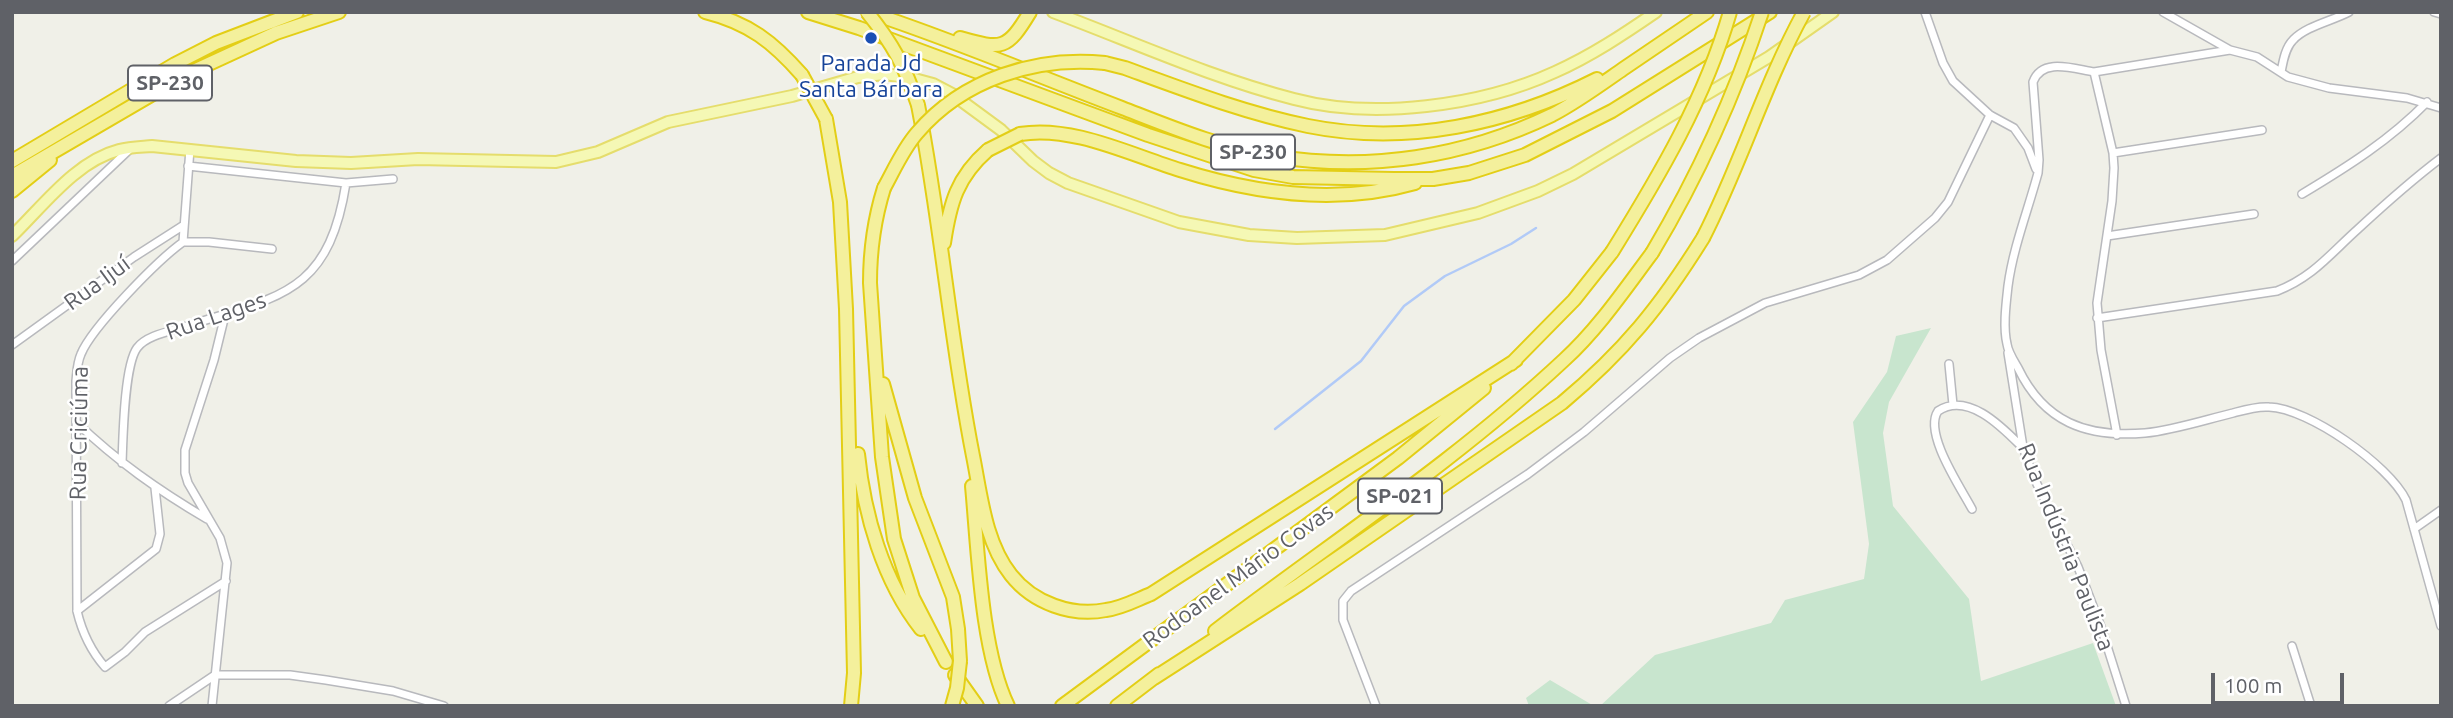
<!DOCTYPE html>
<meta charset="utf-8">
<style>
body{margin:0}
#map{position:relative;width:2453px;height:718px;overflow:hidden;background:#f0f0e8;font-family:Ubuntu,sans-serif}
canvas{display:block}
.frame{position:absolute;inset:0;border:14px solid #5f6167;pointer-events:none}
.scale{position:absolute;left:2211px;top:673px;width:133px;height:32px;box-sizing:border-box;border:4px solid #5f6167;border-top:0;padding-left:9px;font-size:21px;line-height:24px;white-space:nowrap;color:#5f6167;-webkit-text-stroke:5px #fff;paint-order:stroke}
</style>
<div id="map">
<canvas width="2453" height="718"></canvas>
<div class="frame"></div>
<div class="scale">100 m</div>
</div>
<script>
const ctx = document.querySelector('canvas').getContext('2d');
ctx.lineJoin = 'round';
function fill(path, color) {
  ctx.fillStyle = color;
  ctx.fill(path, 'evenodd');
}
function strokePath(path, color, width, dash) {
  ctx.strokeStyle = color;
  ctx.lineWidth = width;
  ctx.lineCap = dash ? 'butt' : 'round';
  ctx.setLineDash(dash || []);
  ctx.stroke(path);
}
function label(font, color, halo, rows, align = 'center') {
  ctx.font = font + ' Ubuntu,sans-serif';
  ctx.lineWidth = 5;
  ctx.setLineDash([]);
  ctx.textBaseline = 'middle';
  ctx.strokeStyle = halo;
  ctx.fillStyle = color;
  for (const [text, x, y, turn = 0] of rows) {
    ctx.save();
    ctx.translate(x, y);
    ctx.rotate((+turn || 0) * Math.PI / 180);
    ctx.textAlign = isNaN(turn) ? turn : align;
    if (halo) ctx.strokeText(text, 0, 0);
    ctx.fillText(text, 0, 0);
    ctx.restore();
  }
}
fill(new Path2D(`
 M1931,328L1889,402L1883,433L1893,506L1969,599L1981,681L2093,643L2116,706H1600L1655,655L1771,623L1785,600L1864,579L1869,544L1853,422L1887,372L1896,336Z
 M1550,680L1594,706H1529L1526,698Z`), '#c8e5ce');
strokePath(new Path2D(`
 M1275,429L1361,361L1404,306L1445,276L1511,244L1536,228`), '#b1caf7', 2.5);
const minor = new Path2D(`
 M1925,12L1943,63L1953,81L1990,115L2014,128L2028,148L2036,169
 M2163,12L2230,50L2257,57L2288,77L2329,88L2407,98L2441,108
 M2434,12L2441,14
 M2094,72L2230,50
 M2281,72C2283,62 2285,48 2293,40C2306,26 2332,21 2349,12
 M190,149L183,242C158,260 92,327 81,354C77,363 77,372 76,381L77,611C82,632 91,651 105,667L125,652L145,632L226,581
 M2113,153L2262,130
 M188,166L346,183L393,179
 M2302,194C2347,167 2390,140 2427,102
 M2107,236L2254,214
 M183,242H209L272,249
 M12,261L131,148
 M2097,318L2277,291C2313,277 2330,254 2358,229C2385,204 2412,180 2441,158
 M12,345L134,257L184,225
 M2008,353L2023,447L2033,476L2078,567L2101,627L2126,706
 M1949,364L1953,405
 M76,422C118,462 158,490 207,519
 M2117,435L2101,350L2097,303L2112,201L2114,168L2113,153L2094,72C2074,69 2042,57 2033,82L2039,160L2038,173C2028,210 2013,248 2008,286C2006,304 2003,327 2007,344C2008,352 2014,361 2018,368C2044,422 2086,438 2145,433C2174,430 2204,420 2233,413C2244,410 2257,406 2269,407C2308,408 2389,465 2406,500L2441,626
 M122,463C123,439 124,366 137,348C146,336 167,332 181,328C276,296 328,298 346,183
 M1972,509C1961,488 1923,433 1938,411C1968,391 2003,428 2022,447
 M2414,529L2441,510
 M77,611L156,549L160,534L155,488
 M2292,646L2311,706
 M169,706L215,675H290L326,680L393,691L444,706
 M212,706L227,563L220,538L188,483L185,473V450L214,360L225,315
 M1376,706L1343,620V601L1351,591L1528,474L1584,432L1670,358L1699,338L1765,303L1859,275L1887,260L1935,218L1948,202L1990,115`);
const primary = new Path2D(`
 M1053,12C1133,42 1212,78 1294,99C1373,120 1481,106 1555,72C1591,56 1624,34 1656,12
 M12,236C43,206 76,161 119,150C130,147 141,147 152,146L296,161L351,163L418,159L556,162L598,152L668,122L792,96L858,77L884,74L907,77L933,84L952,94L1001,130L1033,161L1049,173L1068,183L1179,222L1249,235L1297,238L1385,235L1478,213L1538,191L1573,174L1769,57L1833,12`);
const motorway = new Path2D(`
 M705,12C749,23 773,42 802,75
 M808,12L859,28L1148,135L1254,170L1293,177L1394,179H1433L1469,173L1525,155L1612,111L1770,12
 M868,12C954,40 1037,76 1122,108C1171,127 1221,148 1273,156C1369,172 1465,157 1552,115C1577,102 1600,85 1623,69C1651,50 1679,31 1707,12
 M960,38C1002,50 1007,50 1030,12
 M1105,63L1125,68C1185,90 1245,113 1308,126C1407,146 1508,124 1597,79
 M918,105C941,221 950,340 973,456C981,496 985,542 1011,575C1033,603 1072,617 1106,610C1122,608 1136,600 1151,594L1516,360
 M826,119L840,202L846,309L854,673L851,706
 M1020,134C1072,125 1131,155 1180,170C1256,194 1338,205 1415,183
 M12,161L175,64L216,43L297,12
 M12,176L187,74L276,33L339,12
 M884,188C874,220 870,249 870,283L882,457L894,539L913,598L946,662
 M12,191L50,160
 M944,243C950,203 957,177 988,150
 M1511,364L1574,300L1612,252
 M883,384L915,498L953,597L958,629L960,661
 M858,454C864,514 883,581 921,629
 M972,486C978,550 981,650 1008,706
 M1215,631C1332,542 1456,461 1564,360C1598,329 1625,289 1652,253
 M955,675L977,706
 M1154,678L1300,584L1562,403C1624,351 1660,307 1703,238
 M1062,706L1398,458L1484,388
 M1117,706L1159,674`);
strokePath(minor, '#b8b9bd', 10);
strokePath(primary, '#e5dd6c', 14);
strokePath(motorway, '#e3ce16', 16);
strokePath(minor, '#fff', 7);
strokePath(primary, '#f5f8b5', 10);
strokePath(motorway, '#f4f09c', 12);
const motorwayBridge = new Path2D(`
 M867,12C893,44 905,67 918,105
 M802,75L826,119
 M988,150L1020,134
 M884,188C894,170 903,149 917,133C963,79 1036,56 1105,63
 M1703,238C1741,164 1764,85 1804,12
 M1612,252C1659,176 1705,99 1730,12
 M1652,253C1698,176 1734,97 1762,12
 M952,706L957,688L960,661`);
strokePath(motorwayBridge, '#e3ce16', 16, []);
strokePath(motorwayBridge, '#f4f09c', 12);
for (const [x, y, r, color] of [
 [871,38,7,"#1a4fb4"]
]) {
  const dot = new Path2D();
  dot.arc(x, y, r, 0, 2 * Math.PI);
  ctx.fillStyle = color;
  ctx.fill(dot);
  strokePath(dot, '#fff', 2.5);
}
for (const [x, y, w] of [
 [170,83,84],
 [1253,152,84],
 [1400,496,84]
]) {
  const box = new Path2D();
  box.roundRect(x - w / 2, y - 17.5, w, 35, 5);
  ctx.fillStyle = '#fff';
  ctx.fill(box);
  strokePath(box, '#5f6167', 2);
}
label('bold 21px', '#5f6167', null, [
 ["SP-230",170,83],
 ["SP-230",1253,152],
 ["SP-021",1400,496]
]);
label('23px', '#164399', '#fff', [
 ["Parada Jd",871,63],
 ["Santa Bárbara",871,89]
]);
label('23px', '#5f6167', '#fff', [
 ["Rua Ijuí",97,283,-36],
 ["Rua Lages",216,316,-19],
 ["Rua Criciúma",79,433,-89],
 ["Rua Indústria Paulista",2066,547,68],
 ["Rodoanel Mário Covas",1238,576,-36]
]);
</script>
